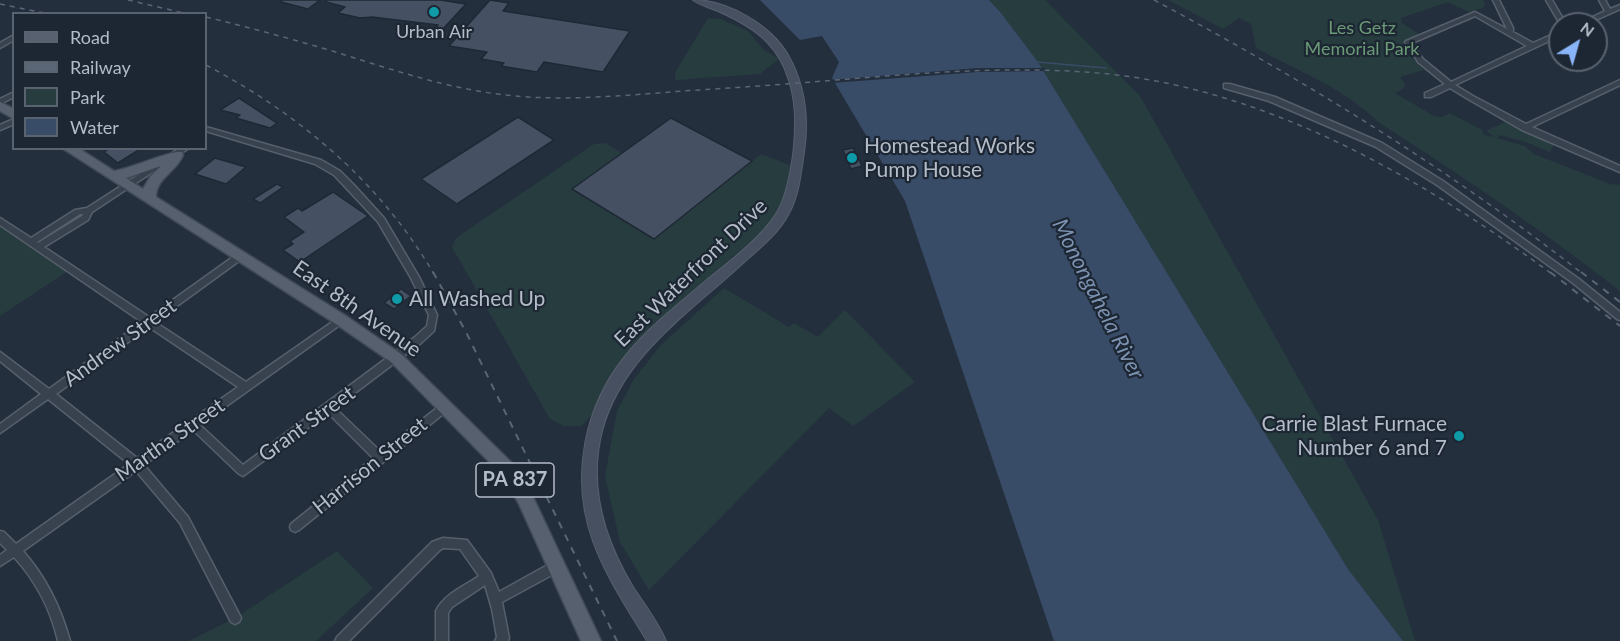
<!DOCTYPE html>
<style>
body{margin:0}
#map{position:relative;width:1620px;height:641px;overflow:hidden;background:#242f3e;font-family:Lato,sans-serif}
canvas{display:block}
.legend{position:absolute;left:12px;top:12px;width:195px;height:138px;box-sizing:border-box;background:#1d2633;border:2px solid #59626f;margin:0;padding:8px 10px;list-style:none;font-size:18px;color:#b4bcc9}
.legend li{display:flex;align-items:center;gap:12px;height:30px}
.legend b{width:30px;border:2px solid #59626f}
.north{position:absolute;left:1548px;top:12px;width:60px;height:60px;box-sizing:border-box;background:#1d2633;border:2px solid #59626f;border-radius:50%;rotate:37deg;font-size:16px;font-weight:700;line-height:24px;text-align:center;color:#b4bcc9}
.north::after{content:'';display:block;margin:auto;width:21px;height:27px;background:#8ab4f8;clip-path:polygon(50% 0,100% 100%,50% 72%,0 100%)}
</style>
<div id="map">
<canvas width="1620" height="641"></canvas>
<ul class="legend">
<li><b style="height:8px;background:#56606e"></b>Road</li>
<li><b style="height:8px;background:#5a6575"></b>Railway</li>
<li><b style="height:16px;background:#263c3f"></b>Park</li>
<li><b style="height:16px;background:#394c67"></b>Water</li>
</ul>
<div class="north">N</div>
</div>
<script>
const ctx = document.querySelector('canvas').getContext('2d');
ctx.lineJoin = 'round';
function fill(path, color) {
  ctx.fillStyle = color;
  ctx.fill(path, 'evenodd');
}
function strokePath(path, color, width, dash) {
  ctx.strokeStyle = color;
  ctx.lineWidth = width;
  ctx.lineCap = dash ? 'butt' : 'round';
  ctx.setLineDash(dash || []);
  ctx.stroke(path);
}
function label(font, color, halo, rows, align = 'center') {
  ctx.font = font + ' Lato,sans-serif';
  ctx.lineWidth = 4.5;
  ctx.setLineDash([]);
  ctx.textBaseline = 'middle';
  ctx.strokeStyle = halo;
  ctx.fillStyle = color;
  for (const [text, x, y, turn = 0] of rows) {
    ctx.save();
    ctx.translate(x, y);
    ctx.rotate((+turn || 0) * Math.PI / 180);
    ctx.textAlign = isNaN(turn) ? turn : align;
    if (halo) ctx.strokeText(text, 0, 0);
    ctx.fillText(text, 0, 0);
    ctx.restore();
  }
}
fill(new Path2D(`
 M989,0H1045L1140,96L1378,520L1415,641H1403L1348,569L1038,62L1001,13Z
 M1168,0H1483L1485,3L1483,8L1473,11L1475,15L1448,2L1401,18L1402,23L1419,34L1405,42L1407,53L1424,70L1400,77L1405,84L1403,89L1395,93L1434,116L1442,117L1450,113L1482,130L1484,135L1495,137L1486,131L1505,122L1554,145L1550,152L1526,142L1500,135L1497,138L1525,146L1534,154L1610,184L1620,185V291C1542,230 1461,175 1378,122C1346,89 1296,70 1256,48L1251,24L1239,18L1223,29Z
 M708,18L721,19L748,31L764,50L779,59L760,74L675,80V73Z
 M605,143L622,153L572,189L654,239L761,154L792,166L783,207L771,224C721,268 667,310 622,360C605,379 601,407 582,426H564L550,419L452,247L456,238L594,144Z
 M0,225L68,271L0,316Z
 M724,288L789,327L794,323L818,337L845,310L915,382L853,426L829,408L649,590L620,542L605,476L617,411L634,379L661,345Z
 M337,551L373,588L316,641H189L235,618Z`), '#263c3f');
fill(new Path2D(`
 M760,0H989L1001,13L1038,62L1348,569L1403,641H1054L905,201L832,78L839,62L822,36L800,40Z`), '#394c67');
fill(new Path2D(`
 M978,68H1045L1047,71L979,72L831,83L830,80Z`), '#242f3e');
strokePath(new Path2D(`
 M1037,62L1106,68`), '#394c67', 1.5);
const building = new Path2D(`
 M281,0H320L308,9L281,2Z
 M326,0H440L466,4L442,30L436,29L438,25L372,17L360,18L338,13L345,7L326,2Z
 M490,0L509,3L503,11L630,31L603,72L544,62L537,72L501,66L504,63L481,59L487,52L449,46Z
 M239,98L277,123L270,128L236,118L240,115L220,110Z
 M518,117L554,140L457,204L421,179Z
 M671,118L752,161L654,239L572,189Z
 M110,148H142L118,163L104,152Z
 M853,148L862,166L851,169L843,150Z
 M215,158L246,167L226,184L195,174Z
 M277,184L283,187L260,203L253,199Z
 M333,192L368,216L300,262L283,250L293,244L290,241L304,232L284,217L298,208L302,211Z
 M401,289L411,296L394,309L384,303Z`);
fill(building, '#455162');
strokePath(building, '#1f2835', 1.5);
const street = new Path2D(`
 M1493,0H1499L1513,28V32L1533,43L1560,31V36L1455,85L1473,96L1526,124L1620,80V85L1532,127L1620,166V172L1522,130L1468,99L1450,88L1431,97H1425V93L1445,84L1418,62L1405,42L1406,41L1475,12L1507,29ZM1475,16L1527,46L1451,82L1423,59L1412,43Z
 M1546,0H1552L1566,24H1560Z
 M1599,0H1605L1610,9L1620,5V9L1587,24H1578L1605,11Z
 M14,35V40L0,48V43Z
 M1224,84H1230L1275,97L1382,143L1443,181L1579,279L1620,312V320L1617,319L1573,283L1437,185L1376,147L1269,101L1224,88Z
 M14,92V97L0,104V99Z
 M14,119V124L0,130V125Z
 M206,127L321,160L340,171L354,185L384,218L419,277L437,315L434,331L421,343L335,408L381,452L442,404L445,403L448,404L450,407L448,410L299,530L295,532L291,530L290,527L291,524L373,458L328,413L243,476L239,474L193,430L144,465L188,517L239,614L241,618L239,622L235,624L231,622L180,523L136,471L23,551C46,577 61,608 70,641H58C51,610 36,581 14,557L0,566V555L7,550L0,543V531L4,532L16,544L129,464L48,399L0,433V424L41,394L0,361V352L49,389L142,322L0,225V218L31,238L75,210L87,208L180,148H189L92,212L88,220L44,247L149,317L237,254H243L244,256L243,258L155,322L246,382L338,318H344L345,320L344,322L200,425L243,465L415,337L427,326L429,315L411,278L378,222L334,175L315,164L206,131ZM80,214H83L82,216L38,243L37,242ZM149,327L238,387L137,458L56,394Z
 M443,538L467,540L491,573L499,592L553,562L557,561L561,562L563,566L561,570L502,602L509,638L508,641H495L497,637L492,609L485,585L452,607L448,613V641H436V611C444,594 465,586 479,576L460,549L443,548L440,550L349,641H335L337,637L432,542Z`);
const secondary = new Path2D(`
 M693,0C727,0 771,25 788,55C805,85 809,118 804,152C801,172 799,195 789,213C779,233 759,249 743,263C689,313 622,356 602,431C588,486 604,539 633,587C644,604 658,622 666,641H647C628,609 606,577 593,541C570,477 584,406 627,354C650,326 680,303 707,280C729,262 761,238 776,214C789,194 795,150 795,126C796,97 788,63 767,42C754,28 736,19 718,11C710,8 700,5 693,0Z`);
const primary = new Path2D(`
 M0,102L14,109V119L0,111Z
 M62,148H78L114,171C131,169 171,150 182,152L183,155C177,171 156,178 156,197L346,316L401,354L516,467L531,493L601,641H581L519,504L504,477L391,362L336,324ZM161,166L150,177L143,189L126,178Z`);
strokePath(street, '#565f6c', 3);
strokePath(secondary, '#565f6c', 2);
strokePath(primary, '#414a57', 3);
fill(street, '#38414e');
fill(secondary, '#465061');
fill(primary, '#56606e');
strokePath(new Path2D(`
 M128,0L188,14
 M1154,0C1304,80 1449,169 1583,274
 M0,4L49,14
 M206,17C247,27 288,38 329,50C394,70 458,93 528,97C579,100 631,95 683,91C730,88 777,85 824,81C910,74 998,66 1085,72C1257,83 1416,174 1552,274
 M206,65C299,114 380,182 434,274`), '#5a6575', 1.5, [5, 5]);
strokePath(new Path2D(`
 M433,272L466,332L617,641
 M1550,272L1620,326
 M1581,272L1620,302`), '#5a6575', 2, [7, 7]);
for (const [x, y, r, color] of [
 [434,12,6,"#0f9aa8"],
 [852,158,6,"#0f9aa8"],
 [397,299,6,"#0f9aa8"],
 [1459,436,6,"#0f9aa8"]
]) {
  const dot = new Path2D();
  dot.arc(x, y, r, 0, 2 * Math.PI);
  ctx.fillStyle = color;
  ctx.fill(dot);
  strokePath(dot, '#1d2633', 2);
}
label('18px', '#6b9a76', '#1d2633', [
 ["Les Getz",1362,28],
 ["Memorial Park",1362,49]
]);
label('18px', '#b4bcc9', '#1d2633', [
 ["Urban Air",434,32]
]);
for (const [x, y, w] of [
 [515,480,78]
]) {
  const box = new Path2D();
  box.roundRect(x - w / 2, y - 17, w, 34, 4.5);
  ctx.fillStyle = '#1d2633';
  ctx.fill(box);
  strokePath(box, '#b4bcc9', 1.5);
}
label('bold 20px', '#b4bcc9', null, [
 ["PA 837",515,480]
]);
label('21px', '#b4bcc9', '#1d2633', [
 ["Homestead Works",864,146],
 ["Pump House",864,170],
 ["All Washed Up",409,299],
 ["Carrie Blast Furnace",1447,424,"right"],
 ["Number 6 and 7",1447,448,"right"]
], 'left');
label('21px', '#b4bcc9', '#1d2633', [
 ["East Waterfront Drive",691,273,-44],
 ["East 8th Avenue",357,309,35],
 ["Andrew Street",120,343,-36],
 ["Grant Street",307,424,-36],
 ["Martha Street",170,440,-35],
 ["Harrison Street",370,466,-39]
]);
label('italic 22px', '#7c92b1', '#1d2633', [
 ["Monongahela River",1098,299,63]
]);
</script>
